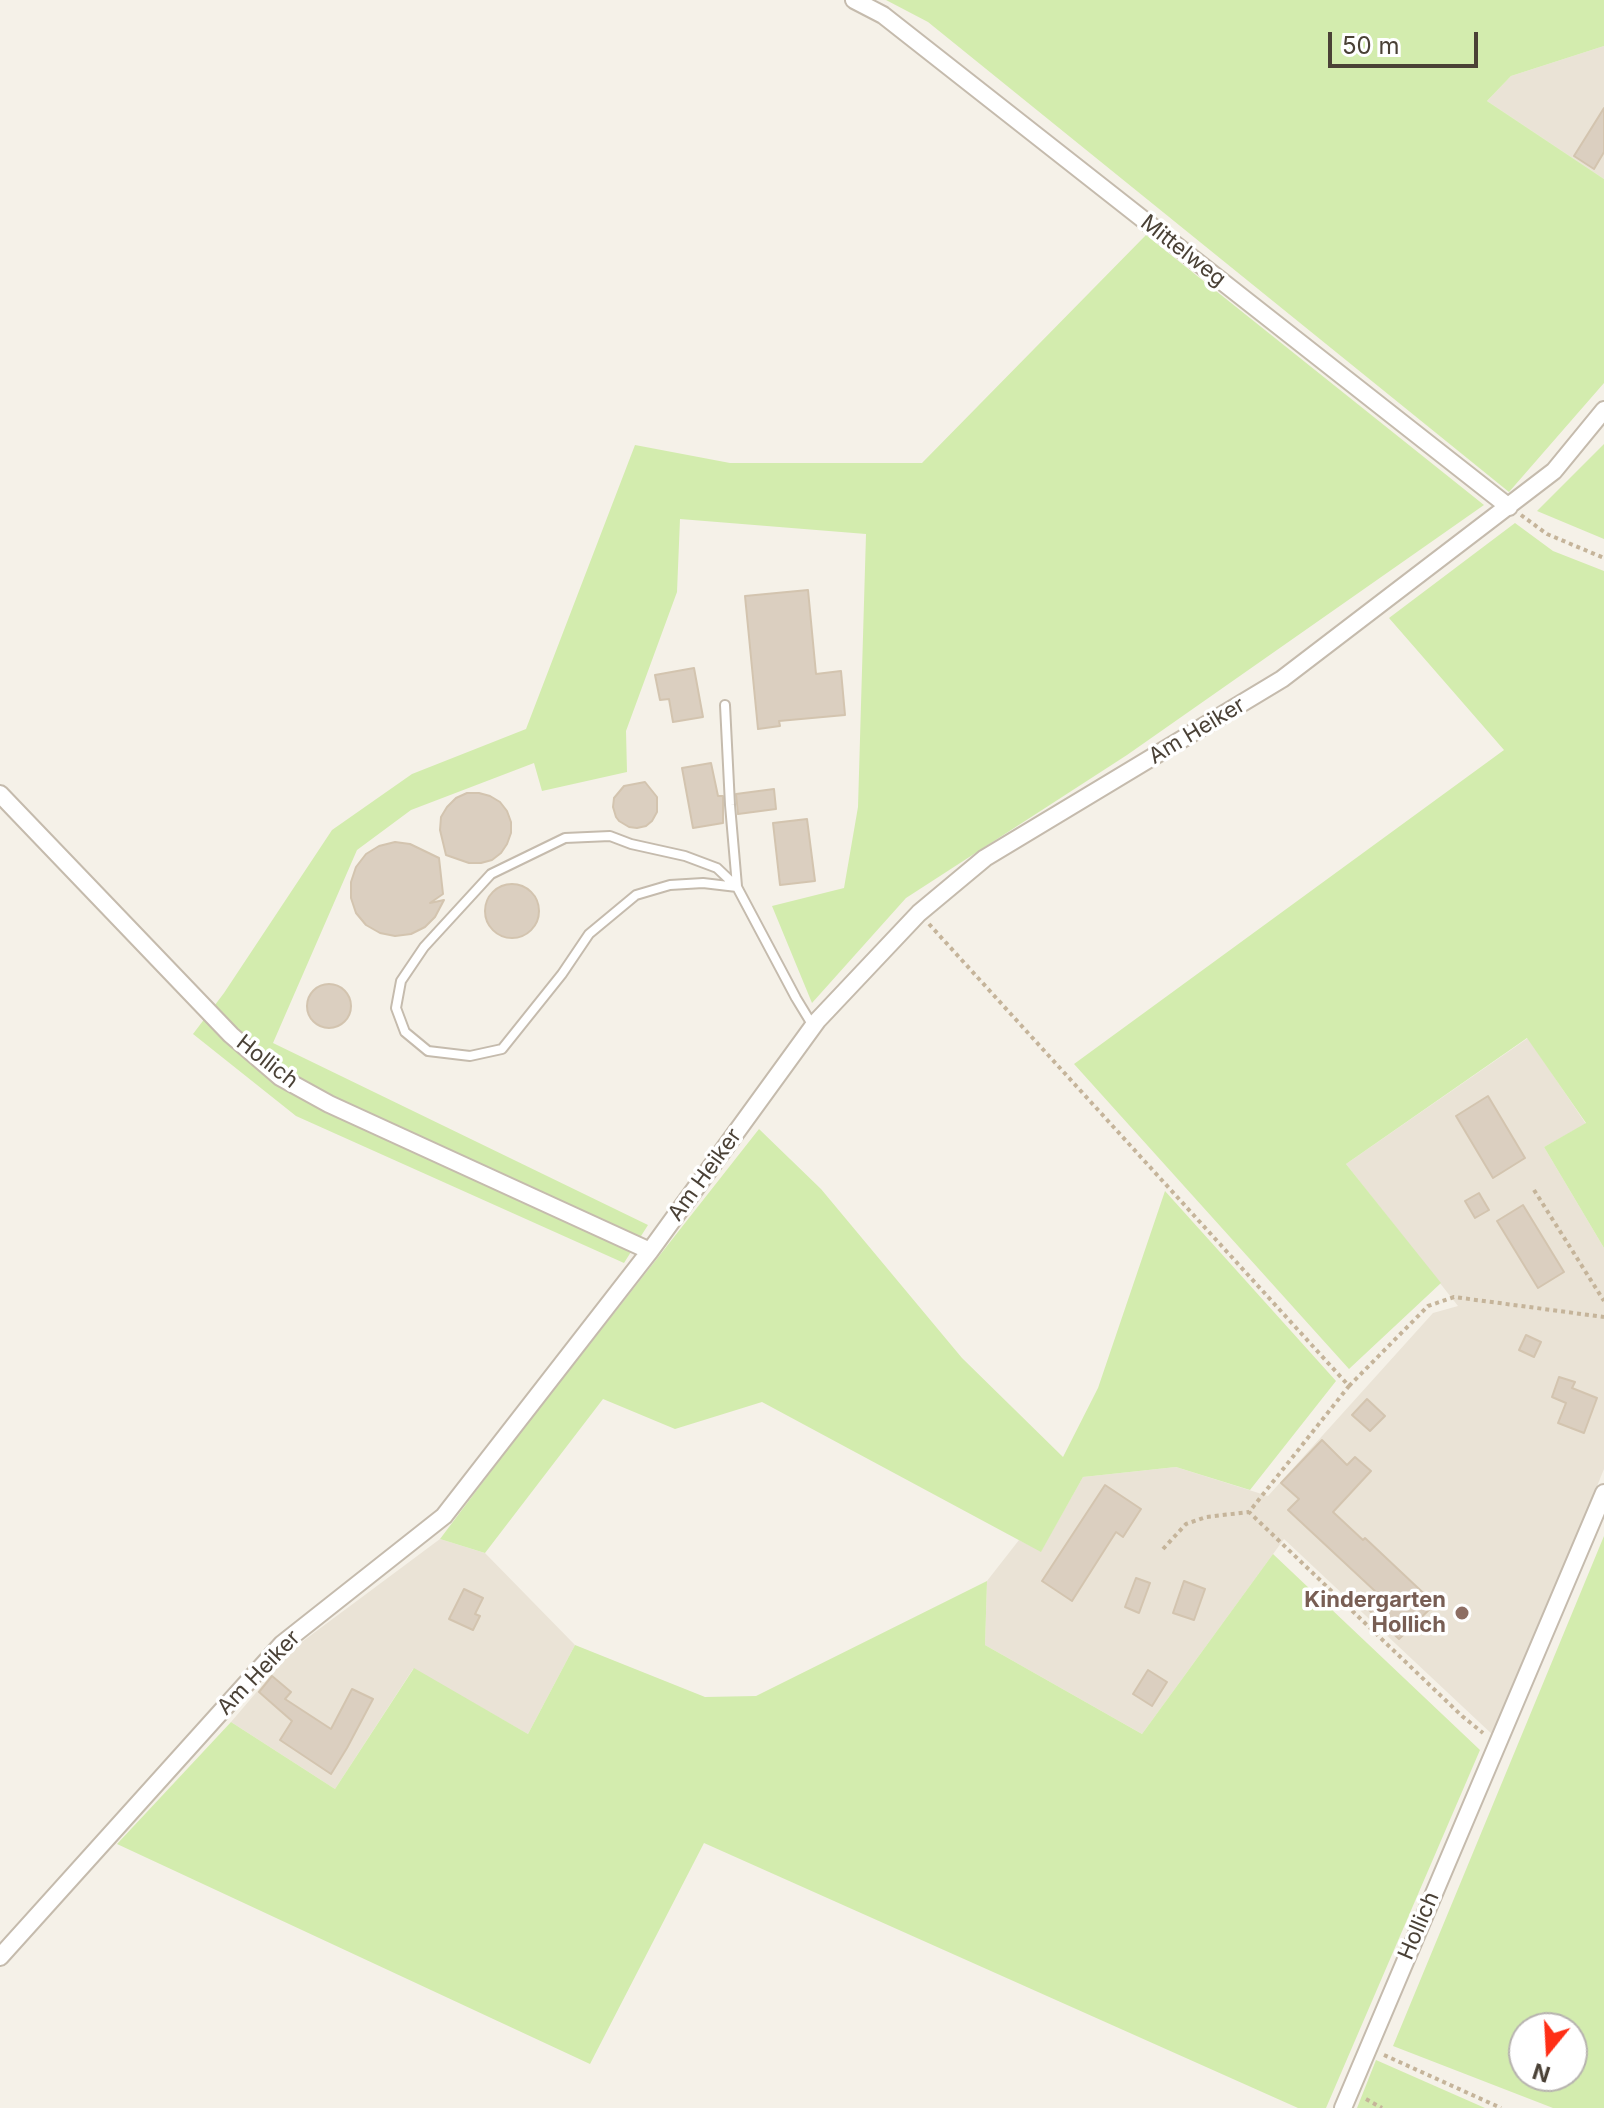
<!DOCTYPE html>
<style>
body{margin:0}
#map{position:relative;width:1604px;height:2108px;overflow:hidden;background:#f5f1e8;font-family:Inter,sans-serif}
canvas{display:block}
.north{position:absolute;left:1508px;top:2012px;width:80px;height:80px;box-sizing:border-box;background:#fff;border:2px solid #b7b3af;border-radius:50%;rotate:198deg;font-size:22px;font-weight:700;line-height:32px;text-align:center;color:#4a4136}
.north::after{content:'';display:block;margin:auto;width:28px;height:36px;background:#ff2f16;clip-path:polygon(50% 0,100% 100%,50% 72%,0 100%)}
.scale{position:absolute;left:1328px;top:32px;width:150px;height:36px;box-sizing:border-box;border:4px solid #4a4136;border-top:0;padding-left:10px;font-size:24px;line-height:28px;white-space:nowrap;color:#4a4136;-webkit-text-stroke:6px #fff;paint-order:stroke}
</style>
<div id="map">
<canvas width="1604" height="2108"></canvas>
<div class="north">N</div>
<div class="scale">50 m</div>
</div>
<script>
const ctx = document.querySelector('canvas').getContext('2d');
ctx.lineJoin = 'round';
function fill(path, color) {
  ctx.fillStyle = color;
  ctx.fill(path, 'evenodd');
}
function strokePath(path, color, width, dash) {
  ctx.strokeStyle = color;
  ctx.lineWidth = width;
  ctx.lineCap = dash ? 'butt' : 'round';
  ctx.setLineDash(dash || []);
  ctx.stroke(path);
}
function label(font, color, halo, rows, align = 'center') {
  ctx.font = font + ' Inter,sans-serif';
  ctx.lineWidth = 7;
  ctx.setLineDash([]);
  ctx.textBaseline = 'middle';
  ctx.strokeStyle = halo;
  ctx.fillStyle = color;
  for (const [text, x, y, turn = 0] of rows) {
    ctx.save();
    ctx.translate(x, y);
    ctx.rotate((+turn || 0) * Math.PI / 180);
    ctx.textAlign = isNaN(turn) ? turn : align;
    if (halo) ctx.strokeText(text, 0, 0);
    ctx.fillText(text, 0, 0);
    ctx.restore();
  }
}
fill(new Path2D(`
 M1604,46V179L1487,101L1511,76Z
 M1528,1038L1586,1124L1544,1147L1604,1248V1469L1495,1737L1284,1539L1142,1734L985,1645L987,1581L1019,1540L1041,1551L1083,1477L1176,1467L1268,1496L1433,1313L1458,1306L1346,1164Z
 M440,1539L485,1553L575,1645L528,1734L413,1669L335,1789L231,1722L295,1647Z`), '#eae3d6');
fill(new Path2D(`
 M886,0H1604V46L1511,76L1487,101L1604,179V383L1509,492L928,22Z
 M1146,235L1484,505L1127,755L906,898L812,1003L772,906L844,888L858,807L866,534L680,519L677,592L626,731L627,772L542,791L534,763L411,810L357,850L273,1043L648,1225L624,1263L296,1116L193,1034L224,993L332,830L412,774L526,729L635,445L730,463H922Z
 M1604,444V539L1537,511Z
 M1515,523L1553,551L1604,571V1248L1544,1147L1586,1123L1527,1038L1346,1164L1441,1283L1349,1369L1074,1064L1504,750L1389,618Z
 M759,1129L821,1189L962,1358L1063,1457L1098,1388L1165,1191L1336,1381L1250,1490L1176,1467L1083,1477L1041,1552L762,1402L675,1429L603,1399L485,1553L440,1539L519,1434Z
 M1604,1536V2108H1553L1393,2046ZM1524,2028H1572V2076H1524Z
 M1273,1554L1480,1750L1326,2108H1298L704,1843L590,2064L117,1844L231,1722L335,1789L414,1668L528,1734L575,1645L705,1697L756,1696L987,1581L985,1645L1142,1734Z
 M1376,2060L1485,2108H1357Z`), '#d3ecae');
const building = new Path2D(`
 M1604,108V152L1594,169L1574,156Z
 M808,590L816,674L841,671L845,715L779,721L780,726L758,729L745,596Z
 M694,668L703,717L673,722L669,699L660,700L655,675Z
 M711,763L718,796H723V823L693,828L682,768Z
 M645,782L657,797V812L652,821L646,826L637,828L629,827L619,821L616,817L613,807L614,798L624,786Z
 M774,789L776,809L738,814L736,794Z
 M467,793H479L490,796L500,802L507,811L511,822V833L507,844L501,853L492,860L481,863H469L446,855L440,830L441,817L447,807L456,798Z
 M807,819L815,881L780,885L773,823Z
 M395,842L410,844L439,858L443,894L430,903L444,900L435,917L425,927L411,934L395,936L380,933L366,925L356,913L351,898V882L356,867L366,854L379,846Z
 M485 911a27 27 0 1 1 54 0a27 27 0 1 1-54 0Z
 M307 1006a22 22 0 1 1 44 0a22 22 0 1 1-44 0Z
 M1488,1096L1525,1158L1493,1178L1456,1116Z
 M1479,1193L1489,1210L1475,1218L1465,1201Z
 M1523,1205L1564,1272L1538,1288L1497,1221Z
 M1526,1335L1541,1342L1534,1357L1519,1350Z
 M1559,1377L1575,1382L1572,1388L1597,1398L1584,1433L1558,1423L1566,1403L1552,1397Z
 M1367,1399L1385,1416L1370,1431L1352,1415Z
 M1322,1440L1347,1465L1355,1457L1371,1471L1333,1512L1363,1540L1365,1538L1435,1604L1399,1639L1364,1605L1376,1592L1288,1510L1299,1499L1281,1483Z
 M1105,1485L1141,1509L1123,1537L1116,1532L1072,1601L1042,1581Z
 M1136,1578L1150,1583L1139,1613L1125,1607Z
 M1184,1581L1205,1589L1194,1620L1173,1613Z
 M464,1589L483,1598L475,1614L480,1616L473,1630L449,1619Z
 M1148,1670L1167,1682L1152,1706L1133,1694Z
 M272,1676L291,1692L285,1699L331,1729L352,1689L373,1699L347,1748L331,1774L280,1740L292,1721L259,1692Z`);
fill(building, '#dbcfc0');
strokePath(building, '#d3c4af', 2);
const lane = new Path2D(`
 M725,705L730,805L737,886
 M737,887L717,868L685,856L631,844L610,836L565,838L491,874L424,947L401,981L396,1008L405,1032L428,1051L470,1056L502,1049L562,974L589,934L636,895L670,885L703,883L737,887L796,998L813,1026`);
const street = new Path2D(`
 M854,0L883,15L1509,507
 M0,794L231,1035L280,1077L329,1104L650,1251
 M0,1957L282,1644L444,1516L650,1251L817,1021L919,913L985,858L1282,679L1554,471L1604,410
 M1343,2108L1604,1493`);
strokePath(lane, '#c5bbad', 12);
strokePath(street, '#c5bbad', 20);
strokePath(new Path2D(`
 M1521,515L1547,534L1604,558
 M929,924L1349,1386L1249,1512L1462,1716L1483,1733
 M1534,1190L1604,1301
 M1349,1386L1428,1306L1454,1297L1604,1317
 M1163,1549L1186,1524L1206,1517L1249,1512
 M1384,2055L1501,2108
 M1366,2099L1382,2108`), '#c5b49a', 4, [4, 4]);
strokePath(lane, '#fff', 8);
strokePath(street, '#fff', 16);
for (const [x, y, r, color] of [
 [1462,1613,8,"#8d6e63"]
]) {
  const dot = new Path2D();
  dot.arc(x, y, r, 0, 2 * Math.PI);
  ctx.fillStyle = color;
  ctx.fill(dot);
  strokePath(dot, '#fff', 3);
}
label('22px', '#4a4136', '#fff', [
 ["Mittelweg",1183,251,38],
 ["Am Heiker",1197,731,-31],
 ["Hollich",267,1062,38],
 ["Am Heiker",705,1175,-54],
 ["Am Heiker",259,1673,-46],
 ["Hollich",1419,1926,-67]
]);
label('bold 22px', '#785e54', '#fff', [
 ["Kindergarten",1446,1600],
 ["Hollich",1446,1625]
], 'right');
</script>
